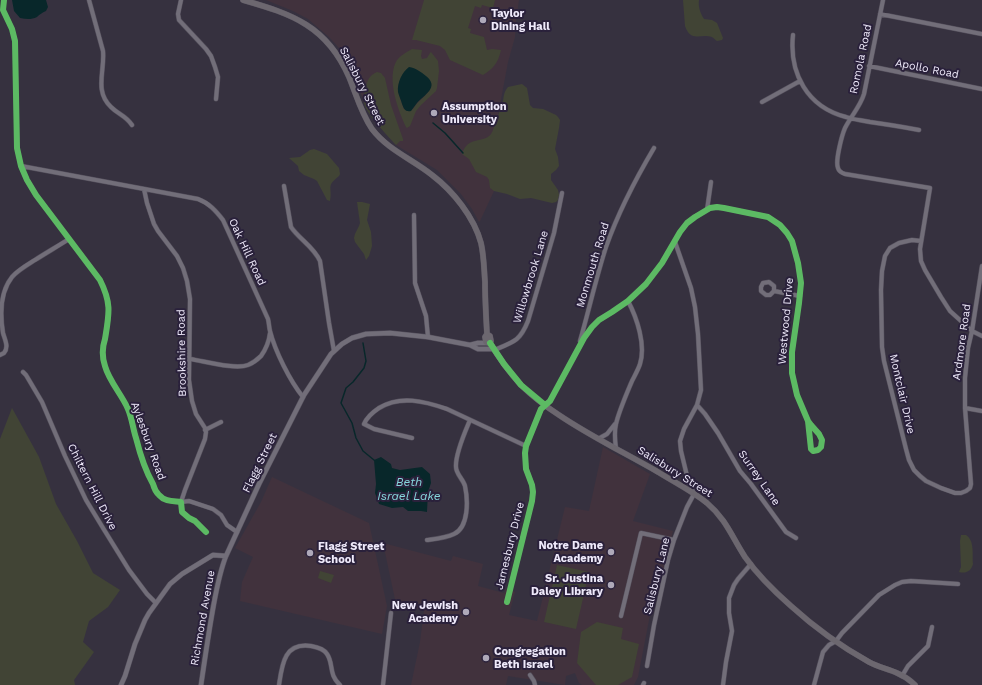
<!DOCTYPE html>
<style>
body{margin:0}
canvas{display:block;background:#36313f}
</style>
<canvas width="982" height="685"></canvas>
<script>
const ctx = document.querySelector('canvas').getContext('2d');
ctx.lineJoin = 'round';
function fill(path, color) {
  ctx.fillStyle = color;
  ctx.fill(path, 'evenodd');
}
function strokePath(path, color, width, dash) {
  ctx.strokeStyle = color;
  ctx.lineWidth = width;
  ctx.lineCap = dash ? 'butt' : 'round';
  ctx.setLineDash(dash || []);
  ctx.stroke(path);
}
function label(font, color, halo, rows, align = 'center') {
  ctx.font = font + ' "Work Sans",sans-serif';
  ctx.lineWidth = 4;
  ctx.setLineDash([]);
  ctx.textBaseline = 'middle';
  ctx.strokeStyle = halo;
  ctx.fillStyle = color;
  for (const [text, x, y, turn = 0] of rows) {
    ctx.save();
    ctx.translate(x, y);
    ctx.rotate((+turn || 0) * Math.PI / 180);
    ctx.textAlign = isNaN(turn) ? turn : align;
    if (halo) ctx.strokeText(text, 0, 0);
    ctx.fillText(text, 0, 0);
    ctx.restore();
  }
}
fill(new Path2D(`
 M266,0H519L516,20L515,37L508,62L496,126L494,191L480,221L479,222L472,209L461,194L437,170L396,145L378,125L366,108L354,74L347,60L339,48L329,37L308,19L293,11Z
 M603,447L650,474L633,521L673,531L663,573L654,594L638,677L634,685H582L579,683L575,673L566,676L565,685L508,676L506,685H411L420,642L424,610L396,604L383,543L451,561L453,556L483,564L478,586L504,593L506,588L515,592L509,615L537,621L565,507L589,511Z
 M272,477L369,523L387,606L382,634L240,601L242,582L253,557L235,548L261,502Z`), '#41323d');
fill(new Path2D(`
 M424,0H495L493,8L482,5L481,8L475,6L468,28L471,29L470,33L484,37L487,50L492,49L501,50C498,63 494,68 483,75L450,60L445,50L440,46L416,40H412Z
 M683,0H699C698,6 700,13 704,19L712,20L717,23L723,38L722,40L717,41C715,40 714,38 712,37C700,33 691,43 685,26Z
 M412,49L422,50L421,56L422,59L427,58L430,53L431,52L438,61L439,71L437,88L436,91L421,105L416,111L410,126L407,128L406,127C398,110 386,78 397,60C401,55 407,52 412,49ZM431,86C428,96 418,100 413,109H404L400,98L398,91Z
 M377,72L381,73L385,78L391,105L403,139V141H400L396,145C388,136 365,113 364,102C363,97 365,91 366,86C368,79 370,75 377,72Z
 M522,84L527,88L530,105L533,108L543,109L556,115L558,117L560,120L559,128L555,149L558,157L559,166L556,170L551,174V180L558,190L559,195L558,200L556,202L552,203L531,198L520,199L507,194L494,191L490,188L489,180L487,177L476,172L469,159L462,154C468,135 483,144 491,134C493,131 494,126 496,122C498,115 501,108 503,101C504,95 504,92 508,87Z
 M314,149L327,154L339,168L340,174L339,176C325,187 333,187 330,201L327,200L317,181L314,179L304,175L299,171L298,166L289,158L300,157L310,150Z
 M357,202H362L370,204L367,220L371,232L372,246L369,256L366,260L364,254L355,242L354,238L355,234L359,226L360,223Z
 M12,408L39,457L56,504L77,541L93,573L120,590L108,607L89,621L83,642L94,652L74,680L75,685H0V439Z
 M961,535H966C975,541 972,555 973,564C971,571 966,574 959,572L961,567L960,541Z
 M557,565L589,572L576,629L544,622Z
 M320,571L334,575L331,583L318,578Z
 M597,622L623,628L621,639L639,644L632,677L618,685H596L577,663L581,632Z`), '#414435');
fill(new Path2D(`
 M12,0H46L48,7L46,11C42,13 40,14 37,17C31,20 26,19 20,18L14,11Z
 M409,67C416,68 421,72 426,76C440,87 424,95 417,103C415,106 413,108 411,111C405,112 404,109 402,104C401,100 399,96 398,92C397,83 402,72 409,67Z
 M381,457L391,464L392,468L400,470L422,467L430,474L431,483L428,492L427,512L421,511H408L403,507L392,508L379,504L375,493L376,484L374,460Z`), '#08272a');
strokePath(new Path2D(`
 M433,123L445,133L463,153
 M363,343L366,361L364,368L353,382L346,388L341,403L352,423L356,438L363,451L374,460`), '#08272a', 1.5);
const minor = new Path2D(`
 M4,0L3,10L12,29L15,41L17,148L21,166L27,180L36,195L100,280C112,304 109,314 105,339C102,348 102,357 105,366C109,381 122,395 128,409C132,418 133,429 136,438C140,454 145,470 153,484C154,488 156,492 159,495C165,502 173,501 181,502L182,512L189,518L195,521L206,532
 M89,0L103,51C105,71 94,91 111,107C119,115 125,115 132,125
 M181,0L178,14L179,20L206,49L211,56L215,67L218,77L216,99
 M883,0L864,94C860,107 851,116 845,128C842,135 835,161 838,168C839,172 842,173 845,174L930,188L920,249L921,261L925,270L941,297L950,311L972,331L982,336
 M880,14L982,34
 M793,35C789,73 807,107 846,117C854,120 862,120 870,122C886,124 903,127 919,130
 M869,66L982,89
 M762,102L800,81
 M21,166L198,199C209,203 216,211 223,220L268,319C269,323 269,327 270,331C275,351 290,381 303,397
 M284,186L291,227C299,239 314,247 320,261L329,323L334,351
 M144,189L147,203L154,224L158,231L177,256L183,268L187,281L190,299L189,380L192,401L196,414L205,428L206,432L205,439L185,490L181,502L189,501L213,509L221,515L227,525L237,532
 M707,210L711,182
 M414,215L415,283L426,316L428,337
 M921,241L912,240L899,243L890,248L885,256L882,271L881,290L882,347L884,361L906,449L909,460L914,470L920,476L926,481L941,488L955,493H961L966,491L970,488L971,484L965,408V378L968,348L972,331L982,266
 M774,291L770,295H766L761,291V287L763,283L769,282L774,286V291L800,296
 M580,341C589,310 596,278 606,247C618,213 635,180 654,148
 M494,350C514,342 520,341 528,321L554,233L562,193
 M0,355L4,353C9,347 5,340 3,333C0,314 0,292 12,277C18,270 27,265 35,260C46,253 58,246 69,239
 M190,359C204,361 235,370 248,365C253,363 257,360 261,356C266,349 269,342 270,333
 M23,372L26,375L42,402L65,456L86,500L103,528L129,570L147,594L156,603
 M697,405L705,414L718,433L740,471L751,484L786,532L796,538
 M965,408L982,411
 M205,430L221,422
 M412,438L374,429L364,424C367,417 373,412 379,408C400,395 424,401 447,409L526,446
 M598,439L607,434L615,424
 M616,449C615,441 614,432 616,424C619,411 627,393 632,381C635,375 638,370 640,364C646,345 637,318 628,301
 M427,540C435,539 446,538 454,534C469,527 468,500 465,486C463,479 456,474 456,467C455,454 465,432 470,420
 M507,602L532,501L533,492L532,485L526,469L525,453L526,446L541,409L550,401L584,338L592,327L599,320L612,312L628,301L646,284L662,263L680,232L687,223L695,217L710,208L717,207L724,208L768,217L780,225L787,233L792,241L798,263L801,283L799,303L792,352V373L797,395L808,421L811,425L819,434L822,440L821,447L818,450L813,451L811,449L808,421
 M621,616L641,533L674,540
 M647,666L654,625L668,560L674,540L687,507L694,494L688,480L681,451L680,441L684,429L697,405L701,390L698,334L695,307L691,288L675,242
 M530,675L534,681L535,685
 M902,676L908,666L928,646L932,627
 M279,685C282,665 284,642 311,646C317,647 324,649 327,654C334,664 328,674 340,685
 M383,685L391,613
 M643,685L644,683
 M723,685L726,662L732,631L729,613V598L734,585L738,579L751,564
 M814,685L823,652L829,645L836,641L842,633L879,595L895,585L902,582L911,581L958,584`);
const tertiary = new Path2D(`
 M470,345L478,343H488
 M121,685L125,676L135,644L145,620L149,613L170,584L182,574L213,555L226,556L259,484L304,395L331,354L342,344L352,338L366,334L390,333L428,337L470,345L478,349H493
 M201,685C205,658 209,630 214,603C217,587 220,571 226,556`);
const secondary = new Path2D(`
 M243,0C292,14 327,26 349,77C356,94 361,113 372,129C388,150 412,159 432,175C453,191 474,217 481,243C484,256 484,269 485,282C485,299 486,316 487,334L485,337L486,342L490,343L491,341L490,336L487,334
 M490,343C499,358 509,372 521,385C532,396 545,406 559,415C590,436 625,453 658,472C674,482 692,491 707,503C726,519 732,537 745,557C757,574 775,592 791,606C813,626 842,647 869,662C878,667 888,669 897,673C904,676 910,680 915,685`);
strokePath(minor, '#55505d', 5);
strokePath(tertiary, '#55505d', 5.5);
strokePath(secondary, '#55505d', 6);
strokePath(minor, '#726e79', 4);
strokePath(tertiary, '#726e79', 4.5);
strokePath(secondary, '#6c676f', 5.5);
strokePath(new Path2D(`
 M4,0L3,10L12,29L15,41L17,148L21,166L27,180L36,195L100,280C112,304 109,314 105,339C102,348 102,357 105,366C109,381 122,395 128,409C132,418 133,429 136,438C140,454 145,470 153,484C154,488 156,492 159,495C165,502 173,501 181,502L182,512L189,518L195,521L206,532
 M490,343L504,364L521,385L545,405
 M507,602L532,501L533,492L532,485L526,469L525,453L526,446L541,409L550,401L584,338L592,327L599,320L612,312L628,301L646,284L662,263L680,232L687,223L695,217L710,208L717,207L724,208L768,217L780,225L787,233L792,241L798,263L801,283L799,303L792,352V373L797,395L808,421L811,425L819,434L822,440L821,447L818,450L813,451L811,449L808,421`), '#5cba63', 6);
for (const [x, y, r, color] of [
 [483,20,4,"#aea9b9"],
 [434,113,4,"#aea9b9"],
 [611,552,4,"#aea9b9"],
 [310,553,4,"#aea9b9"],
 [611,585,4,"#aea9b9"],
 [466,612,4,"#aea9b9"],
 [486,658,4,"#aea9b9"]
]) {
  const dot = new Path2D();
  dot.arc(x, y, r, 0, 2 * Math.PI);
  ctx.fillStyle = color;
  ctx.fill(dot);
  strokePath(dot, '#2a213b', 1.5);
}
label('bold 11px', '#efeafb', '#2a213b', [
 ["Taylor",491,14],
 ["Dining Hall",491,27],
 ["Assumption",442,107],
 ["University",442,120],
 ["Notre Dame",603,546,"right"],
 ["Academy",603,559,"right"],
 ["Flagg Street",318,547],
 ["School",318,560],
 ["Sr. Justina",603,579,"right"],
 ["Daley Library",603,592,"right"],
 ["New Jewish",458,606,"right"],
 ["Academy",458,619,"right"],
 ["Congregation",494,652],
 ["Beth Israel",494,665]
], 'left');
label('11px', '#efeafb', '#2a213b', [
 ["Romola Road",861,59,-78],
 ["Apollo Road",927,69,11],
 ["Salisbury Street",362,86,63],
 ["Oak Hill Road",247,252,65],
 ["Monmouth Road",593,265,-73],
 ["Willowbrook Lane",531,277,-73],
 ["Westwood Drive",786,321,-85],
 ["Ardmore Road",962,342,-82],
 ["Brookshire Road",182,353,-91],
 ["Montclair Drive",902,394,77],
 ["Aylesbury Road",148,441,70],
 ["Flagg Street",260,463,-64],
 ["Salisbury Street",675,472,32],
 ["Surrey Lane",759,478,55],
 ["Chiltern Hill Drive",92,487,63],
 ["Jamesbury Drive",510,546,-76],
 ["Salisbury Lane",657,576,-76],
 ["Richmond Avenue",203,618,-80]
]);
label('italic 12px', '#86d6dc', '#2a213b', [
 ["Beth",409,482],
 ["Israel Lake",409,496]
]);
</script>
